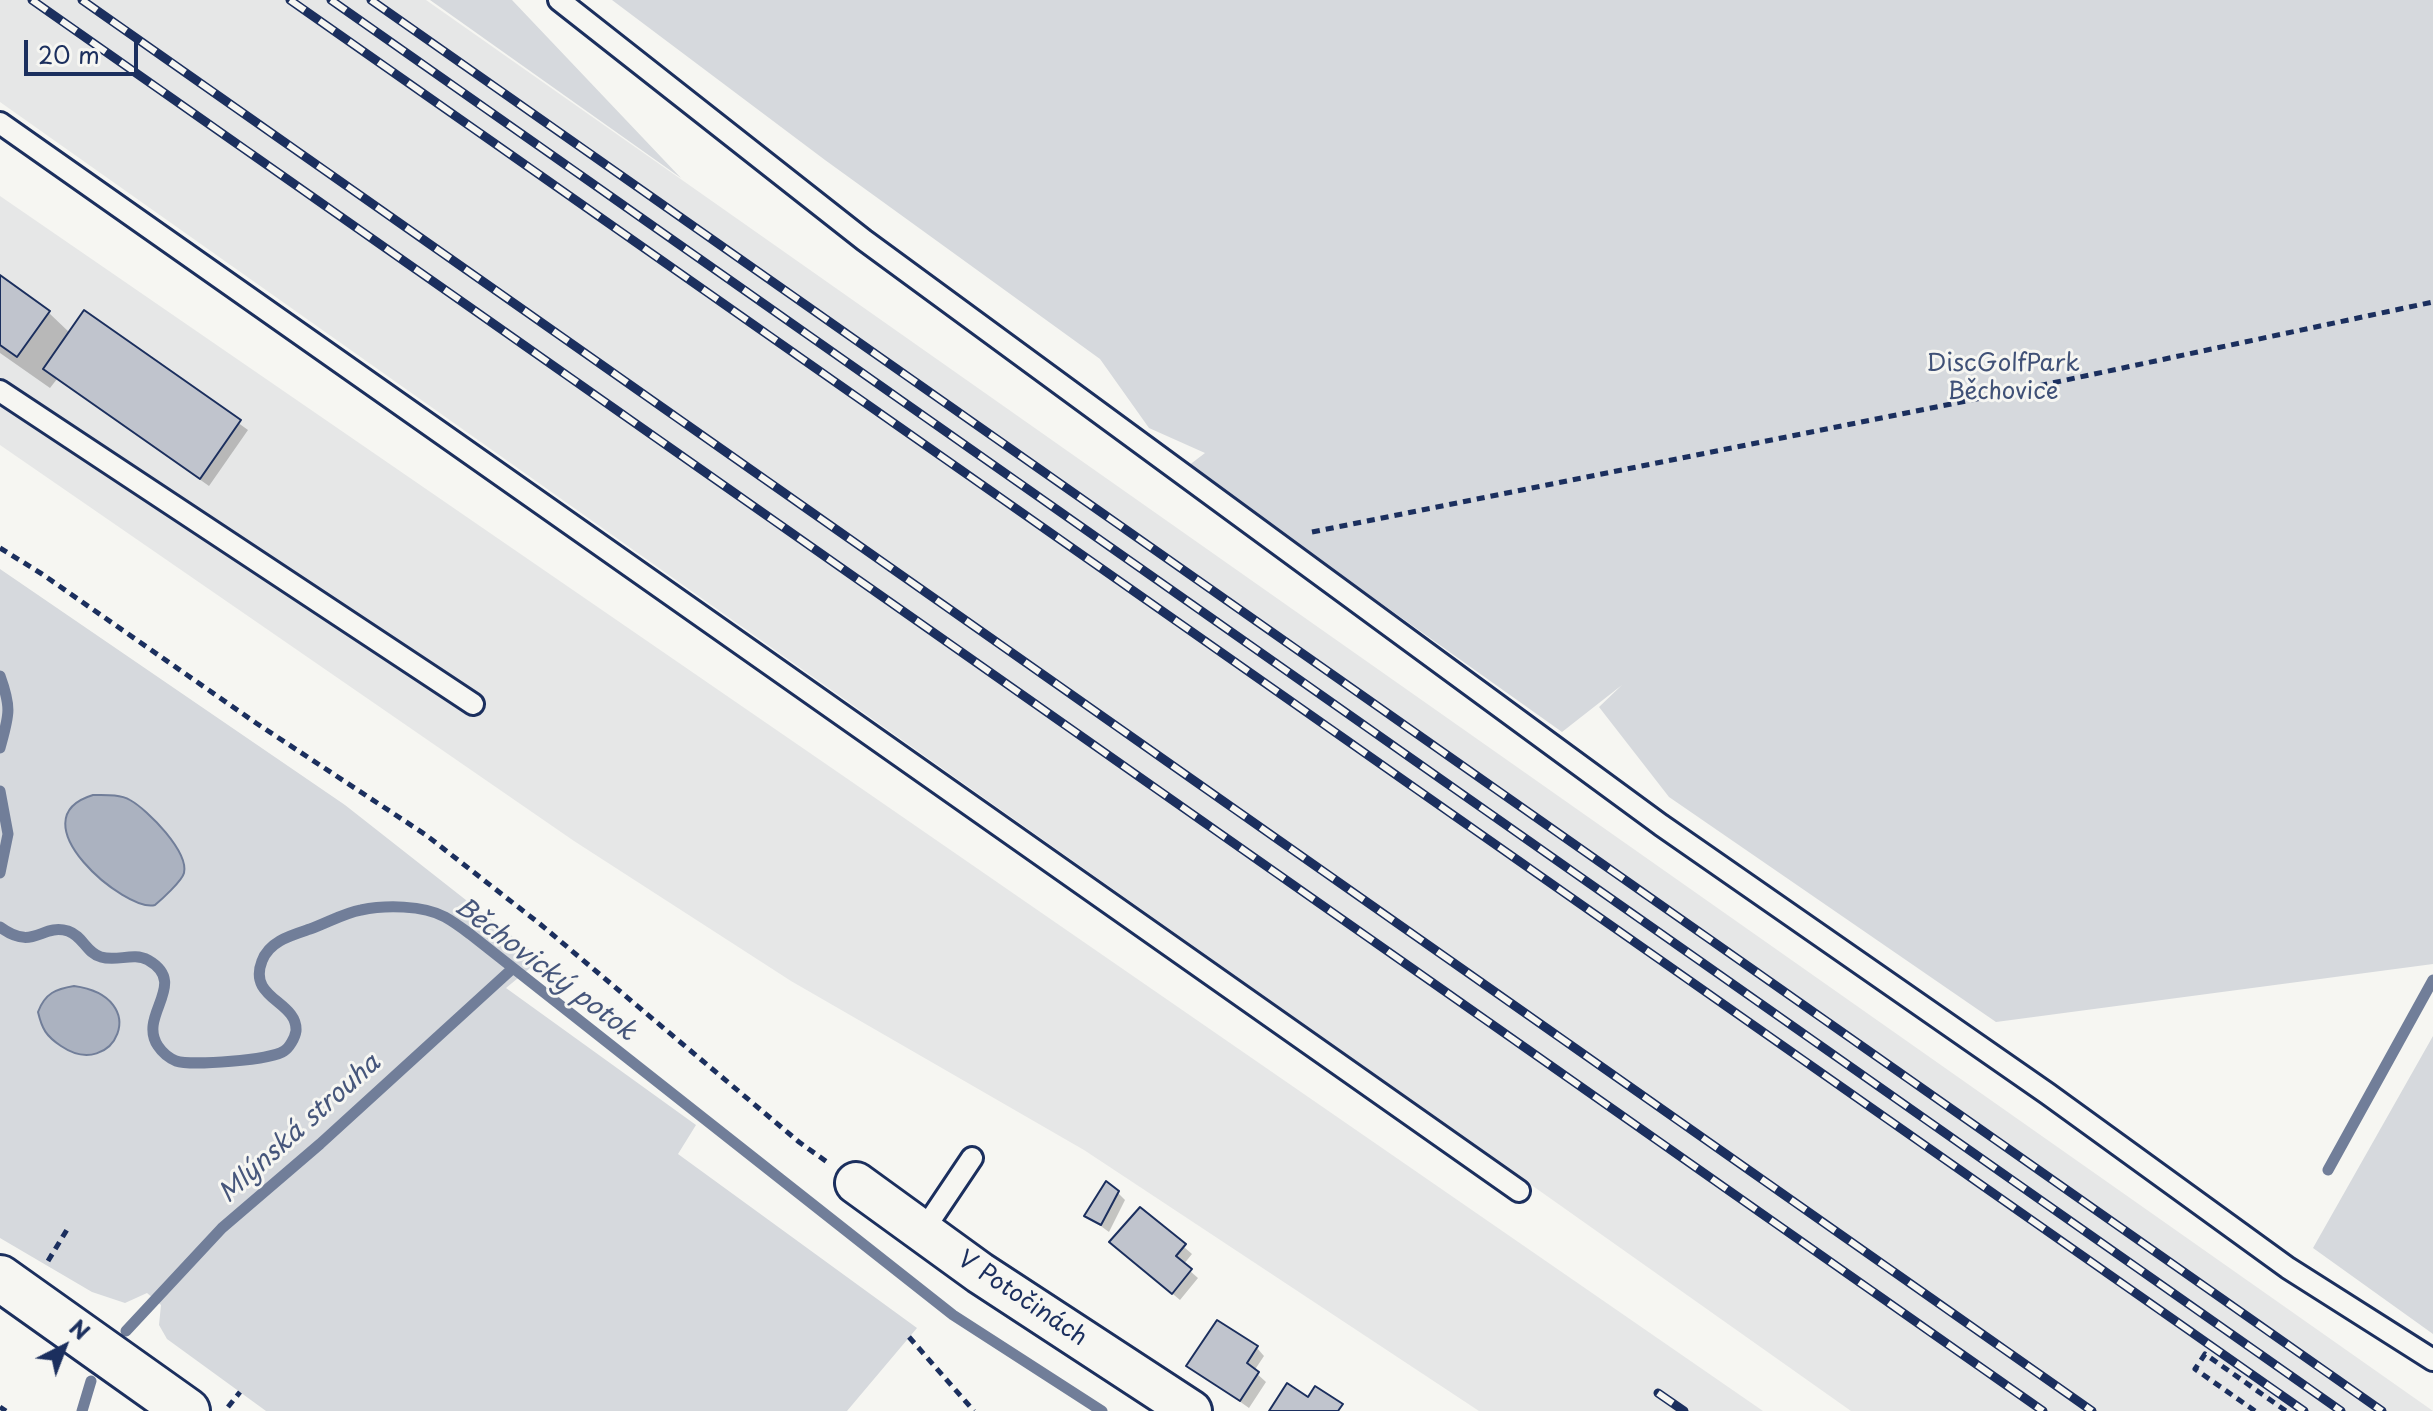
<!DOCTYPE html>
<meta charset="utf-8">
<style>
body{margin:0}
#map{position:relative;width:2433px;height:1411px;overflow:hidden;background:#f6f6f2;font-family:"Playpen Sans",sans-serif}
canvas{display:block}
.north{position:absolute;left:24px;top:1307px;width:80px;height:80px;-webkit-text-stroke:6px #f6f6f2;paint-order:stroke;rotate:42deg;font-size:22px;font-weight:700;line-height:32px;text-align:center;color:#1b2f5e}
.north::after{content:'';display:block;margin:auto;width:28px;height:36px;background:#1b2f5e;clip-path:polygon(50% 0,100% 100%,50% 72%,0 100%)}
.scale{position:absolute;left:24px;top:40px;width:114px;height:36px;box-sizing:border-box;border:4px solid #1b2f5e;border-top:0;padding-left:10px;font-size:24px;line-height:28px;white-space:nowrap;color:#1b2f5e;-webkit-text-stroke:6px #f6f6f2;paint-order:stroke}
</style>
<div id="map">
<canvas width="2433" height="1411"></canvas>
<div class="north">N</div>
<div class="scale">20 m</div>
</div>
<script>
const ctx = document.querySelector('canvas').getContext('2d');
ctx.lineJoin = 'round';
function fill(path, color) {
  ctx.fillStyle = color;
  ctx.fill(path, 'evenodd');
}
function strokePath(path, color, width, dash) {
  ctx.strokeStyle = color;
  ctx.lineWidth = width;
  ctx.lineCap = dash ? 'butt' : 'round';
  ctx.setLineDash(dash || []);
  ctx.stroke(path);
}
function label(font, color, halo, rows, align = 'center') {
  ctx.font = font + ' "Playpen Sans",sans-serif';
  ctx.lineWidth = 6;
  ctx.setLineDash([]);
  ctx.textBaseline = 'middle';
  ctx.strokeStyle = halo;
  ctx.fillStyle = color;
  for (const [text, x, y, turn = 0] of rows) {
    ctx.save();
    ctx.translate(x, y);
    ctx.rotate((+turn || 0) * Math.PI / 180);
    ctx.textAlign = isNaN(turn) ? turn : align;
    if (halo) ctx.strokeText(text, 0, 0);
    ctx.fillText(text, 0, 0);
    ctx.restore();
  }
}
fill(new Path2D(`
 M0,0H426L2433,1411H1851L0,102Z
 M0,196L839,773L1763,1411H1479L1084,1150L791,981L574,841L0,445Z`), '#e6e7e7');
fill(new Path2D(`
 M430,0H512L681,178Z
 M612,0H2433V964L1996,1022L1669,797L1599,707L1622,685L1562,732L1188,466L1205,453L1149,428L1100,359L825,160Z
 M0,569L345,805L541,959L506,988L696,1125L678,1154L917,1328L847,1411H266L167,1339L159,1325L161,1305L147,1293L125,1303L92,1292L0,1238Z
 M2433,1036V1334L2313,1248Z`), '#d6d9dd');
const water = new Path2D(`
 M93,795C105,795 120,794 130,800C148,810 189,852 184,873C182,881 161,900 155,905C126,913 14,819 93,795Z
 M74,986C154,997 114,1082 61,1046C46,1036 42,1029 38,1012C45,993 56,989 74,986Z`);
fill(water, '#abb2c0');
strokePath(water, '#717e99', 2);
fill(new Path2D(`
 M0,278L49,313L70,333L84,312L248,430L209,486L57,379L50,388L0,353Z
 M1117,1192L1125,1200L1109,1232L1087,1216Z
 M1140,1209L1192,1254L1183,1265L1198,1278L1180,1300L1120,1250Z
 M1257,1348L1264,1356L1254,1371L1266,1382L1249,1408L1189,1366Z`), '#0003');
strokePath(new Path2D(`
 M0,676C12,709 9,715 0,748
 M0,791L8,834L0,873
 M0,927C34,952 41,923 68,931C83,936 86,953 101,957C117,962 133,952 148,960C190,984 137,1015 158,1046C162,1052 169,1058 176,1061C191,1066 272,1060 284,1051C289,1048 295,1038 296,1031C298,1001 247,999 262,961C269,941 292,935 310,929C327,923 344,913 361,910C385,905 423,905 445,917C454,922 462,928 470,934L953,1315L1102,1411
 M2328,1170L2433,980
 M126,1331L222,1228L320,1144L512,969
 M82,1411L91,1381`), '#717e99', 11);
const building = new Path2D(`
 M0,275L50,311L17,357L0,345Z
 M84,310L241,420L200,479L43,369Z
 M1106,1181L1119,1191L1101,1225L1084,1216Z
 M1140,1207L1186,1244L1176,1256L1192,1269L1172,1294L1109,1242Z
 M1217,1320L1258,1346L1247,1363L1259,1372L1240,1401L1186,1366Z
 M1287,1383L1308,1397L1315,1386L1343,1404L1338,1411H1269Z`);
fill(building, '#c0c4cd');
strokePath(building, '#1b2f5e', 2);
const service = new Path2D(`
 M559,0L864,240L1661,825L2048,1094L2288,1268L2433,1360
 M0,123L1519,1191
 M0,391L473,704
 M923,1231L972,1158`);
const minor = new Path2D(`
 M856,1183L980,1273L1191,1411`);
const primary = new Path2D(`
 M0,1278L187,1411`);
strokePath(service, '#1b2f5e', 26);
strokePath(minor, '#1b2f5e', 46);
strokePath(primary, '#1b2f5e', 50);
strokePath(new Path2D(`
 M1312,532L1986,397L2433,302
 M0,548L42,574L256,723L426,835L540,924L799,1142L827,1162
 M48,1261L68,1228
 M909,1337L974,1411
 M0,1407L6,1411
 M228,1407L240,1392
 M2255,1411L2195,1369L2205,1354L2286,1411`), '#1b2f5e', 5, [8, 6]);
strokePath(service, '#f6f6f2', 20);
strokePath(minor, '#f6f6f2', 40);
strokePath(primary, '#f6f6f2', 44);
const rail = new Path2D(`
 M32,0L2043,1411
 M82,0L2092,1411
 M290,0L2304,1411
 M331,0L2341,1411
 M371,0L2382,1411
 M1658,1393L1684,1411`);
strokePath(rail, '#1b2f5e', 9);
strokePath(rail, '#f6f6f2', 6, [18]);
label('24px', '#405177', '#f6f6f2', [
 ["DiscGolfPark",2003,364],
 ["Běchovice",2003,392]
]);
label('24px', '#1b2f5e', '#f6f6f2', [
 ["V Potočinách",1022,1299,34]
]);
label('italic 26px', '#46567b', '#f6f6f2', [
 ["Běchovický potok",545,970,37],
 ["Mlýnská strouha",300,1129,-42]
]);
</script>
